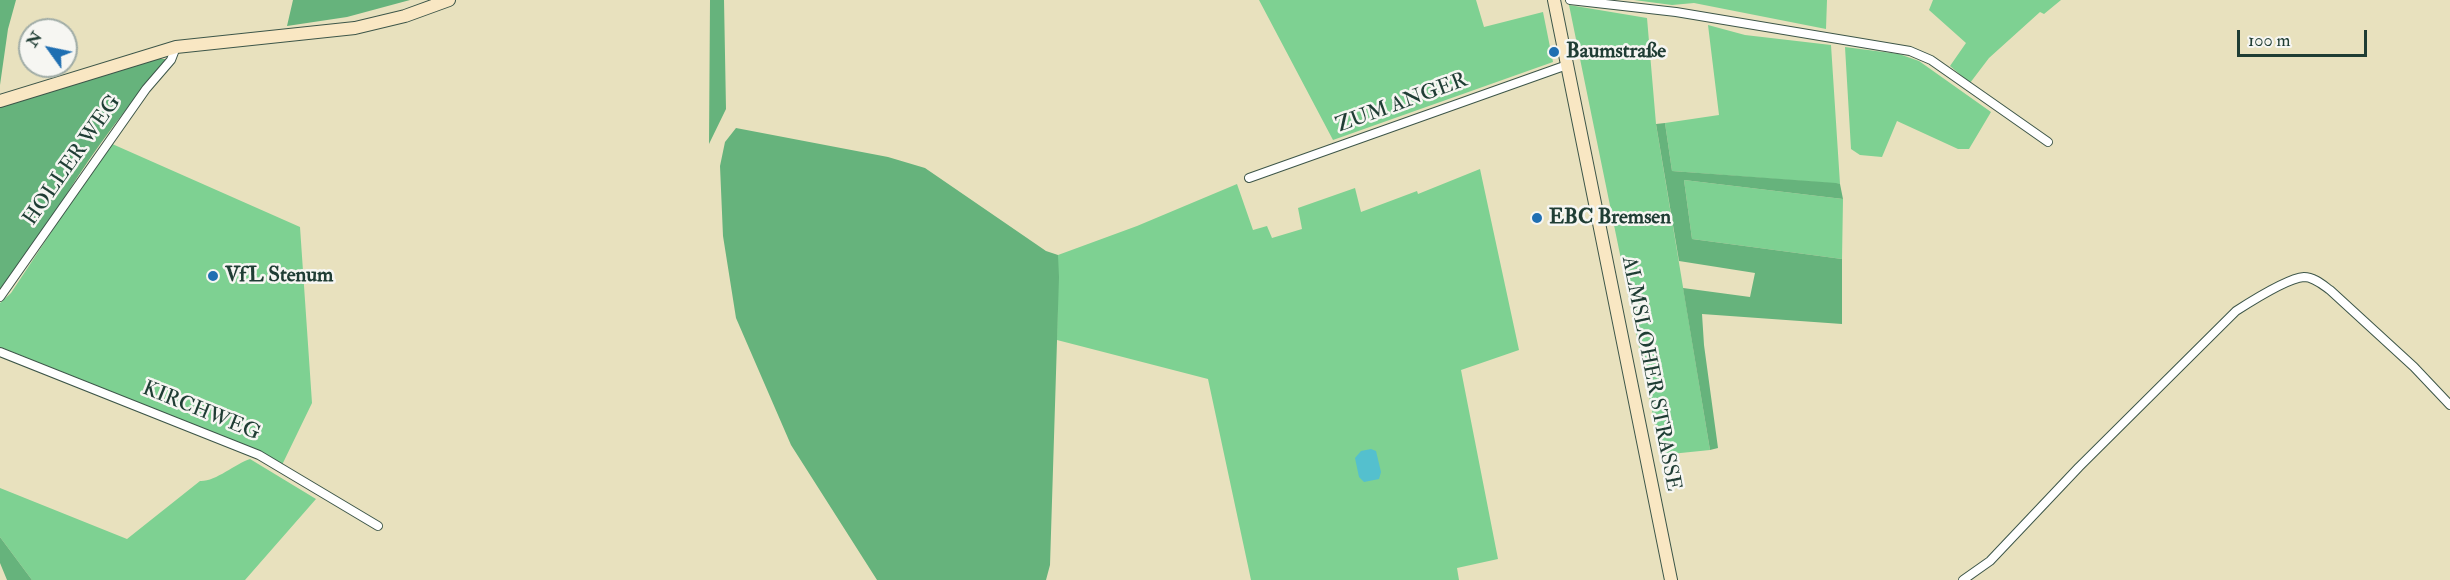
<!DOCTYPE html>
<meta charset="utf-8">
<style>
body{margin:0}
#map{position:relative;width:2450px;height:580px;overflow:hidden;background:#e8e1be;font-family:"IM FELL Double Pica",serif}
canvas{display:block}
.north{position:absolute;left:18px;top:18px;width:60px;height:60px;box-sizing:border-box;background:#f6f6f2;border:2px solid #a0aca6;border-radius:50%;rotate:303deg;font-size:16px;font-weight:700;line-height:24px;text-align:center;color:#1f3d34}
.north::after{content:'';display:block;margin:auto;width:21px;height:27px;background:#1f6fb2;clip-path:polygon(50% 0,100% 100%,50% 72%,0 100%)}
.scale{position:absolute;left:2237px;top:30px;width:130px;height:27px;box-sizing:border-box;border:3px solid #1f3d34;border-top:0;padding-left:8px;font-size:18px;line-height:21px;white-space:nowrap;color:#1f3d34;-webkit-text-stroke:4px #f6f6f2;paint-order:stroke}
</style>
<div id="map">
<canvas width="2450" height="580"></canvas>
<div class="north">N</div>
<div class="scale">100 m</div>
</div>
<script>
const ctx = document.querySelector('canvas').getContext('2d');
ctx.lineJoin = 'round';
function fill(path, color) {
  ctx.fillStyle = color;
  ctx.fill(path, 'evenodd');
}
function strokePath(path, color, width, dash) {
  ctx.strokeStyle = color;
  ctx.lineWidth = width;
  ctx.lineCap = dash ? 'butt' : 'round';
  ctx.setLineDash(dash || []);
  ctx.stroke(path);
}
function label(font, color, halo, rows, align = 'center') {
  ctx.font = font + ' "IM FELL Double Pica",serif';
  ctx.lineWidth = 5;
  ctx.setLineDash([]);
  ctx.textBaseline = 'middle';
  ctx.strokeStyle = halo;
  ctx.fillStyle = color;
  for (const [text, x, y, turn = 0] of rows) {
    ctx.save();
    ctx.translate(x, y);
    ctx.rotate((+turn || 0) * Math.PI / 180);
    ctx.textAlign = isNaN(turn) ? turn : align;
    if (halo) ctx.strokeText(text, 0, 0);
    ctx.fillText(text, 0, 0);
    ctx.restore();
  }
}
fill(new Path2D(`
 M1259,0H1476L1484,27L1543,12L1553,62L1333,140Z
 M1634,0H1827L1826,29L1694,3L1672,5Z
 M1933,0H2061L2044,14L2040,12L1989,58L1970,83L1950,66L1966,43L1929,10Z
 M1569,5L1647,18L1656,124L1710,450L1661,455Z
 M1708,25L1745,35L1831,45L1840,184L1672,171L1665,123L1719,115Z
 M1845,47L1899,54L1919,61L1991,112L1969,149H1958L1897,121L1882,157L1860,155L1851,149Z
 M110,143L300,227L312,403L282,465L255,449L0,347V303L11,293Z
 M1480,169L1519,350L1461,370L1498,559L1457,568L1459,580H1251L1208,379L1057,340L1058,255L1137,226L1237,184L1253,230L1267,226L1272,238L1302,229L1298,208L1355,188L1361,212L1417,191L1418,194Z
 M1684,180L1843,199L1842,259L1692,239Z
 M250,459L316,499L245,580H32L0,537V488L127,539L200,481C215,482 235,464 250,459Z`), '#7ed192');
fill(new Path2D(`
 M0,0H16L8,29L0,85Z
 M293,0H410L347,17L287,26Z
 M710,0H724L726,109L709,144Z
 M155,59H165V63C129,103 95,149 66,195C44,229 25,262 0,294V107Z
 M1665,123L1672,171L1836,183L1840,184L1843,199L1684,180L1692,239L1842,259V324L1702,314L1704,345L1718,448L1710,450L1683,288L1750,297L1755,273L1679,261L1656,124Z
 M736,128L888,157L925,168L1046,251L1058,255L1059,277L1050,565L1046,580H877L791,445L736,318L723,236L720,166L725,142Z
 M0,537L32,580H7L0,563Z`), '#66b37c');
fill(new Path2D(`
 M1371,449L1376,451L1381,472L1379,479L1364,482L1359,477L1355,458L1361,451Z`), '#54c0ce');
const street = new Path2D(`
 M1570,0L1676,12L1910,51L1931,60L2048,142
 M1249,178L1567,65
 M0,297L146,89L171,60L176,47
 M0,352L259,455L378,526
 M1963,580L1990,561L2079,467L2236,311C2250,302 2288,278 2304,277C2314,277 2323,285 2330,290L2414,367L2450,405`);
const secondary = new Path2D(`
 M1554,0L1671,580
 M0,101L176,47L355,28L405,16L449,0`);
strokePath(street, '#3d5649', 10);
strokePath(secondary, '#3d5649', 14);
strokePath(street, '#fff', 8);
strokePath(secondary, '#f9e7c3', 12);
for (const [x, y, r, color] of [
 [1554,52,6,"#1f6fb2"],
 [1537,218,6,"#1f6fb2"],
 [213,276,6,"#1f6fb2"]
]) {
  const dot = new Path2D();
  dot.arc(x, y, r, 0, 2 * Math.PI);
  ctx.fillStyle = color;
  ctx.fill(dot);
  strokePath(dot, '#f6f6f2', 2);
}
label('bold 21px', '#1f3d34', '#f6f6f2', [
 ["Baumstraße",1566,52],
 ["EBC Bremsen",1549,218],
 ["VfL Stenum",225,276]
], 'left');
label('21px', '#1f3d34', '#f6f6f2', [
 ["ZUM ANGER",1402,104,-20],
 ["HOLLER WEG",73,161,-55],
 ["ALMSLOHER STRASSE",1650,374,79],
 ["KIRCHWEG",201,412,22]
]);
</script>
